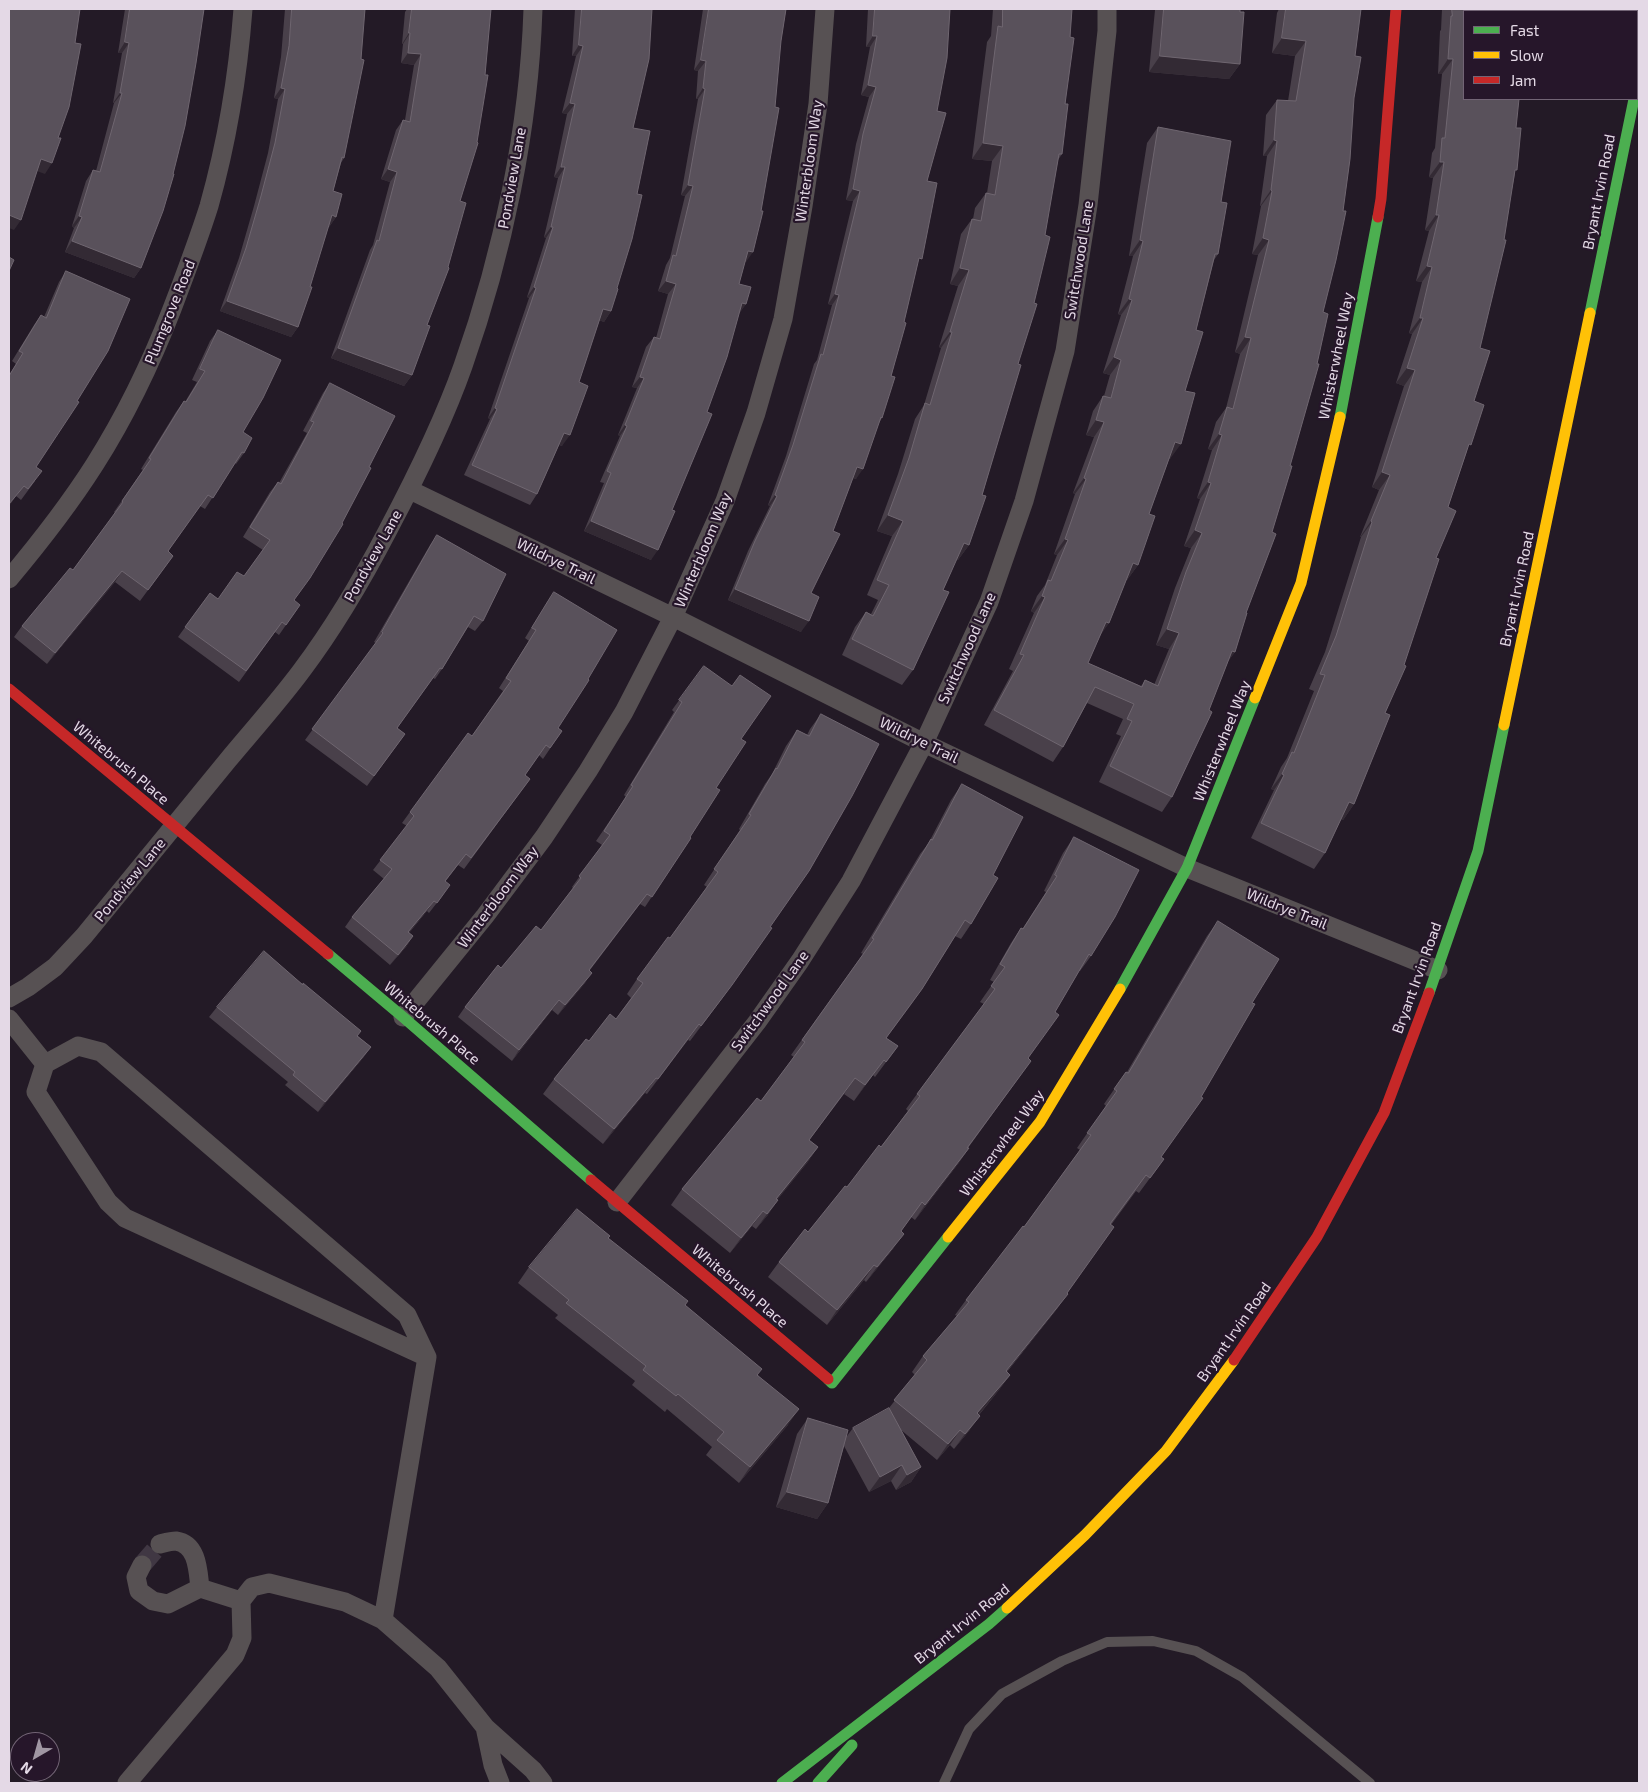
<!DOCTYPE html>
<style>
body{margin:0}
#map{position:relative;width:1648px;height:1792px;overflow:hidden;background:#231a26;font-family:"Exo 2",sans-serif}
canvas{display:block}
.frame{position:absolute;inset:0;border:10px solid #e4d9e6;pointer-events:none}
.legend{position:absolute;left:1463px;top:10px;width:175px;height:90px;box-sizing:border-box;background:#26162a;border:1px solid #726475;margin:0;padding:6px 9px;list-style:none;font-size:15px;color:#e4d9e6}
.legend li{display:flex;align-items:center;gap:10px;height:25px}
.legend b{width:25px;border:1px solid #726475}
.north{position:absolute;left:10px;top:1732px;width:50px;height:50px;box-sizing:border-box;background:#26162a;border:1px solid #726475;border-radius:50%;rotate:218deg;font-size:14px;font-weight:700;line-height:20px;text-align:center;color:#e4d9e6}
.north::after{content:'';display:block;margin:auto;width:18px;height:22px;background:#a096a3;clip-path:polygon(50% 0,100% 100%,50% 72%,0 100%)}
</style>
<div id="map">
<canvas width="1648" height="1792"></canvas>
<div class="frame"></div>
<ul class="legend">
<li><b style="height:6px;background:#4caf50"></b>Fast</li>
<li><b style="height:6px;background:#ffc107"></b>Slow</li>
<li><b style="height:6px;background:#c62828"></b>Jam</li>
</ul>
<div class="north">N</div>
</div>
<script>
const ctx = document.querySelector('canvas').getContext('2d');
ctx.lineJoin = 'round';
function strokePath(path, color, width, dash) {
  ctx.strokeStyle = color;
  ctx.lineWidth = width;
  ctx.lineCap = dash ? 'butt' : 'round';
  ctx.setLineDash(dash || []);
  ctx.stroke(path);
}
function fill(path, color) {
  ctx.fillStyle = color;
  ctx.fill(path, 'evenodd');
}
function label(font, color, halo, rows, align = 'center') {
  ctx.font = font + ' "Exo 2",sans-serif';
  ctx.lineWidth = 4.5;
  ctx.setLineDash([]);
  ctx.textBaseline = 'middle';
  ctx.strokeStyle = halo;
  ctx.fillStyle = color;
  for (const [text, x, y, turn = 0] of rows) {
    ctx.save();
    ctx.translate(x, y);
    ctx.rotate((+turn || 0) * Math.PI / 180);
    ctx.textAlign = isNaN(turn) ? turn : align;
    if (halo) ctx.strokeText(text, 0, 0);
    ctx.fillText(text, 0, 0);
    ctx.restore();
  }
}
strokePath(new Path2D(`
 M142,1565L160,1544`), '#403743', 19, [19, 9]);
strokePath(new Path2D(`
 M944,1783L969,1729L1002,1694L1062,1661L1107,1642L1153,1641L1196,1651L1242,1677L1370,1783`), '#575153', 10);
strokePath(new Path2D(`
 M410,490L673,617L924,743L1187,868L1438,970
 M9,579C40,542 69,505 95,464C126,415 151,363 172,309C185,275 198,241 209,206C227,142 238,75 243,9
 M9,998L28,987L55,967L84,936C132,877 180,818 228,760C253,730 279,701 302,670C335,626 363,578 388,530C416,477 443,423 463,366C503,253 529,129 533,9
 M403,1017L485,916L544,837L588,771L624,712L673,617L725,501L756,413L783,319L803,206L818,104L825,9
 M9,1019L45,1064
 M617,1202L757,1022L800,961L851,881L924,743L989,602L1024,501L1065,351L1088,205L1107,31V9
 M160,1544C164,1543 171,1541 176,1541C198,1544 198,1572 200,1588L241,1601
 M142,1565L136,1577L139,1591L153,1601L168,1604L200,1588
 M383,1620L427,1357L125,1218L108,1202L36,1092L45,1064L78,1046L101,1052L407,1315L427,1357
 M485,1727L493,1765L500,1783
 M127,1783L235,1655L242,1638L241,1601L252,1587L269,1583L345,1602L383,1620L438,1668L485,1727L533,1770L543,1783`), '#575153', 19);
strokePath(new Path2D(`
 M1637,83L1639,70
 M1590,313L1634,99
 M1340,417L1378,217
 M328,954L403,1017L591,1180
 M1120,989L1187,868L1255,698
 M1429,993L1478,851L1504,725
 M828,1379L832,1383L948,1237
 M782,1783L989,1624L1007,1608
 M818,1783L852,1745`), '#4caf50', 11);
strokePath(new Path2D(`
 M1255,698L1301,583L1340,417
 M1504,725L1590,313
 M948,1237L1040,1122L1120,989
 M1007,1608L1085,1535L1166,1451L1234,1360`), '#ffc107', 11);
strokePath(new Path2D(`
 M1378,217L1381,199L1396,9
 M9,689L328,954
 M591,1180L828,1379
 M1234,1360L1317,1237L1384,1113L1429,993`), '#c62828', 11);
fill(new Path2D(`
 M125,9H204L141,268L134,278L65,252L74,228L72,226L86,181L93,170L96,171L114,103H113L122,53H118Z
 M285,9H365L344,158L341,163L333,191L336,217L329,227H328L298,327L291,337L220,311L239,258L254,206L268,153L278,99L274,98L281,57Z
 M407,9H491L460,201L427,325L412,375L404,386L331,358L370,250L373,245L390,182L381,179L396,130L403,120H405L414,65L401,63L403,44H402L405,12Z
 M575,9H652L633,128L617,288L611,311L604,322L599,320L579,382L562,446L559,445L537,494L530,505L464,475L490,419L488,418L529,298L527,297L546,238L544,237L558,178L554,177L567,114L562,113L576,56H572Z
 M703,9H786L746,262H745L739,284L746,304L739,313L651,560L584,531L604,483L600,482L620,436L618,435L637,388L632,387L646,347L654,337L656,338L668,294L658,291L666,265L670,258L685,196L681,195L698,99H696L698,71L694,70Z
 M868,9H950L927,181L917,265L882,418L879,423L856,479L853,478L833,531L811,593L801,632L728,600L748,551L770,506L768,505L786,456L814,364L817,360L832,305L828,304L853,201L846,200L856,144L869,97L861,95L870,47H866Z
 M993,9H1072L1062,154L1058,160L1018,364L969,545L958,560L956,559L943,590L913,670L902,685L842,655L855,627L866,612L871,614L878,600L867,595L892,536L877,531L898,474L915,419L924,405L941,348L939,347L958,286L950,284L961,234L972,219H973L975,208L986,193H987L992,161L972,159L987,42L991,36Z
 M1153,9H1240V64L1229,79L1149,72L1155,10H1153Z
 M1279,9H1361L1246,613L1235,652L1228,661L1172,797L1162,812L1099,782L1121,736L1116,734L1123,719L1087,703L1063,747L1053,762L984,725L1013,671L1009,669L1034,613L1031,611L1037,596L1045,585L1057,555L1054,554L1075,494L1073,493L1094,437L1086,435L1093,411L1103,396H1104L1110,375L1103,373L1121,315L1118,314L1133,256H1129L1147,143L1158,127L1221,202L1218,254L1214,260L1196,330L1185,391L1170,459H1169L1149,514L1138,565L1127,580H1126L1109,623L1099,636L1088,663L1141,686L1145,680L1154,685L1169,649L1156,645L1175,588L1191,548L1184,546L1200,499L1197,498L1212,450L1208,449L1216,422L1226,408L1240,354L1235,352L1258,255L1252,254L1261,206H1260L1267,156H1263L1266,115L1277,100L1288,101L1295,56L1272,53L1277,13Z
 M1442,9H1524L1464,11L1516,128L1515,174L1480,348L1467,451L1448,507L1436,558L1385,713L1354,804L1343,820L1341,819L1325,853L1314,869L1251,838L1274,790L1271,789L1281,767L1287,758L1314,691L1309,689L1325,652L1361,537H1360L1379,490L1372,487L1404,386L1396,383L1412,334L1409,333L1422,282L1416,281L1429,231L1425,230L1433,178L1429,177L1432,153L1435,148L1442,74H1438L1440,31L1441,30Z
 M66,271L36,467L35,481L21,500L16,496L9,506V375L16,364L12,361L34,325L41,315L44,317L59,282Z
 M218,330L243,432L244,453L236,464L235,463L205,509L200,506L168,551L173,556L140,601L115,582L47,664L14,637L22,626L73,570L115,513L114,512L143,470L141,469L176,412L184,401L185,402L197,382L192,380L210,341Z
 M330,383L294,601L300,605L279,635L275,632L239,682L178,637L210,593L218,599L244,576L263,550L243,537L270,492L278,482L279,483L307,433L303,431L323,393Z
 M437,535L483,621L475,631L468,627L442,669L435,679L433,678L397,728L405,734L367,786L305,740L376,643L374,642L430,545Z
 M554,592L558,728L562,731L543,759L539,755L525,775L530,779L464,869L458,865L445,882L443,895L429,913L427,911L409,933L413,936L406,947L390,965L345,927L352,917L384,879L373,870L407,826L402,823L410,812L472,736L503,691L499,688L529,641L525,638L547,602Z
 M704,666L741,739L716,788L690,837L691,838L645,907L640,904L590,970L585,983L558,1015L552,1010L512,1061L458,1017L465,1007L501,968L541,930L573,888L572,887L602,845L596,841L626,797L624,795L674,712L672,710Z
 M821,714L770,927L721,1000L690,1041L688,1040L647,1094L645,1093L603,1144L543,1094L554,1079L589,1041L616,1019L631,998L627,994L637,979L670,938L707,887L704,885L740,830L739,829L765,784L772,774L786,746L797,730L807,735L810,729Z
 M962,784L993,875L971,924L961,939L955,936L922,989L886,1038L898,1046L875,1077L873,1075L854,1101L844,1094L809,1140L818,1147L807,1163L777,1200H778L767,1216L756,1229L752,1226L730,1253L671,1205L682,1189L761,1101L794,1057L791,1055L863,954L861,953L920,854L928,844L951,800Z
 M1074,837L1091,956L1080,971H1079L1028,1058L1020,1076L968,1148H969L958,1164L915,1220L911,1217L901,1231L893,1249L866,1282L864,1280L827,1325L768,1277L779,1262L808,1232L881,1147L908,1111L906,1109L917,1094L984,1004L980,1002L994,982L990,980L1011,943L1021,928H1023L1046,892L1044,891L1063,853Z
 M1218,921L1252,1003L1161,1157L1164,1159L1139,1193L1136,1191L1111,1225L1057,1309L1007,1372L1010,1375L999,1390L979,1415L969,1431L954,1449L950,1445L937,1460L901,1430L921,1467L911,1482L896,1490L891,1481L869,1492L844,1446L828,1503L817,1519L776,1507L797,1434L808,1418L847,1436L853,1428L889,1408L915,1375L912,1372L923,1356L957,1316L955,1315L966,1300L1024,1227L1080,1150L1077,1148L1106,1106L1104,1104L1126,1072H1127L1207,936Z
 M217,1007L358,1036L371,1047L363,1058L318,1112L285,1085L288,1082L209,1017Z
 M608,1238L685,1305L758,1375L788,1425L739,1483L706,1455L712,1447L667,1409L665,1412L632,1385L635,1381L555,1318L558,1315L518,1283L529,1267Z`), '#49404a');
fill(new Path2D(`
 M1519,9H1524L1522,11H1517Z
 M409,33H410L403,44H402Z
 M873,36H877L870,47H866Z
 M1282,38L1306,41L1295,56L1272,53Z
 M125,42L129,43L122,53H118Z
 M579,45L583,46L576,56H572Z
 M408,53L421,54L414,65L401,63Z
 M1160,56L1240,64L1229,79L1149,72Z
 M1448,59H1453L1442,74H1438Z
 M701,60L706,61L698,71L694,70Z
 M868,85L876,87L869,97L861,95Z
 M281,88L285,89L278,99L274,98Z
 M703,88L705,89L698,99H696Z
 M120,93H122L114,103H113Z
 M570,103L575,104L567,114L562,113Z
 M1274,140L1277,141L1267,156H1263Z
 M983,143L1003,146L992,161L972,159Z
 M41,159L52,163L45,174L34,170Z
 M1440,162H1444L1433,178L1429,177Z
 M561,167H565L558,178L554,177Z
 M388,169L397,172L390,182L381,179Z
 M688,185L693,186L685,196L681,195Z
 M853,189L860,191L853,201L846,200Z
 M1271,190L1272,191L1261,206H1260Z
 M9,215L21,220L14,230L9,228Z
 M332,215L336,217L329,227L325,226Z
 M1436,215H1439L1429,231L1425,230Z
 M79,216L82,217L74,228L72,226Z
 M551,227H553L546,238L544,237Z
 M1263,238L1269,240L1258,255L1252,254Z
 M1140,240L1143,241L1133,256H1129Z
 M72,241L141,268L134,278L65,252Z
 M748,251L753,252L746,262L741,261Z
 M1427,266L1432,267L1422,282L1416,281Z
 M960,268L969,270L958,286L950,284Z
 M666,281L676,284L668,294L658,291Z
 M534,287L536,288L529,298L527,297Z
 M835,294L839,295L832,305L828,304Z
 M1129,299L1132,300L1121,315L1118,314Z
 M227,301L298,327L291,337L220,311Z
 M742,303L746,304L739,314Z
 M603,309L611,311L604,322L595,319Z
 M1420,318H1423L1412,334L1409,333Z
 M950,332H952L941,348L939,347Z
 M1245,337L1251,338L1240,354L1235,352Z
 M338,348L412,375L404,386L331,358Z
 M1114,357L1121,360L1110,375L1103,373Z
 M1407,368L1415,370L1404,386L1396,383Z
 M640,377L644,378L637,388L632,387Z
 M495,408L497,409L490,419L488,418Z
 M1096,420L1104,422L1094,437L1086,435Z
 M625,425L627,426L620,436L618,435Z
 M564,433L570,435L562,446L557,444Z
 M1219,434L1222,435L1212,450L1208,449Z
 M1175,442L1181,444L1170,459L1165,457Z
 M857,467L863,469L856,479L850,477Z
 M1382,472L1390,475L1379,490L1372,487Z
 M1084,478L1086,479L1075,494L1073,493Z
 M1208,482L1211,483L1200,499L1197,498Z
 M24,486L16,496L9,506V504Z
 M775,495L777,496L770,506L768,505Z
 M888,515L903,521L892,536L877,531Z
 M591,521L658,550L651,560L584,531Z
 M1371,521L1372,522L1361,537H1360Z
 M1195,530L1202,533L1191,548L1184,546Z
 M1065,539L1068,540L1057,555L1054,554Z
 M964,543L969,545L958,560L953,558Z
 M1133,563L1138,565L1127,580L1122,579Z
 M122,571L115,582L47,664L55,653Z
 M735,589L809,621L801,632L728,600Z
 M1042,596L1045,597L1034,613L1031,611Z
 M1106,622L1109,623L1098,639Z
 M1167,629L1179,633L1169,649L1156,645Z
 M1232,651L1235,652L1224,667Z
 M1282,774L1284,775L1274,790L1271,789Z
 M1349,802L1354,804L1343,820L1338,818Z
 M434,901L427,911L401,942L408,932Z
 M772,928L721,1000L690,1041L701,1026Z
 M413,936L406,947L390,965L398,955Z
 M592,973L585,983L558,1015L565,1005Z
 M922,989L911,1005L875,1053L886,1038Z
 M559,1000L552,1010L512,1061L519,1050Z
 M699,1024L688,1040L647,1094L658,1079Z
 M371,1047L363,1058L318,1112L325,1102Z
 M884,1060L873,1075L854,1101L865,1085Z
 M656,1078L645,1093L603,1144L614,1129Z
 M855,1078L844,1094L798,1155L809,1140Z
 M818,1147L807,1163L766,1214L776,1199Z
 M969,1148L958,1164L915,1220L925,1205Z
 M778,1200L767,1216L756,1229L767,1214Z
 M763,1211L752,1226L730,1253L741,1238Z
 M904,1234L893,1249L866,1282L877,1267Z
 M874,1265L864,1280L827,1325L837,1310Z
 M1068,1294L1057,1309L995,1386L1006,1371Z
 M1010,1375L999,1390L967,1429L977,1413Z
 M799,1409L788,1425L739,1483L750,1467Z
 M980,1416L969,1431L954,1449L965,1434Z
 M960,1430L950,1445L937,1460L948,1444Z
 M902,1465L891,1481L869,1492L880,1477Z
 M921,1467L911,1482L896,1490L907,1475Z
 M787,1492L828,1503L817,1519L776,1507Z`), '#332a34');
const building = new Path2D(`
 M9,9H80L75,43L81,44L69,107L58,138H61L52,163L41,159L21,220L9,215Z
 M130,9H204L196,63L185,126L173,174H174L163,211L141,268L72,241L82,217L79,216L93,170L100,172L122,93H120L129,43L125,42Z
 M292,9H365L361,59L364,60L344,158L342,157L333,191L342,194L336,217L332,215L310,287H312L298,327L227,301L246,248L261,196L275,143L285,89L281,88L289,46Z
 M412,9H491L485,75H488L477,142L478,143L460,201L466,203L448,267L449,268L427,325L430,326L412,375L338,348L377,240L379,241L397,172L388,169L403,120L410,122L421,54L408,53L410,33H409Z
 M582,9H652L649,59L633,128L650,131L637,194L642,195L632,239L617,288L618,289L611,311L603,309L579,382L588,386L570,435L564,433L537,494L472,465L497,409L495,408L536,288L534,287L553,227H551L565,167H561L575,104L570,103L583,46L579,45Z
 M709,9H786L781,41L775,107L779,108L761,211H763L753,252L748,251L739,284L751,287L746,304L742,303L727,357L707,412L712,414L672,510L675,511L658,550L591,521L611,473L607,471L627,426L625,425L644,378L640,377L654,337L660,339L676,284L666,281L673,255L676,256L693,186L688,185L705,89L703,88L706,61L701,60Z
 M875,9H950L947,58L937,111L946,113L927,181L937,183L922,259L919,258L904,322L906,323L891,376L895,377L882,418L881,417L863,469L857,467L833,531L840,534L811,593L819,597L809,621L735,589L755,541L777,496L775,495L793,445L821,354L823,355L839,295L835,294L860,191L853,189L863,134L876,87L868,85L877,36H873Z
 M1003,9H1072L1070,37L1074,38L1065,104H1068L1062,154H1059L1045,235L1050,237L1034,303L1037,304L1018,364L1021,365L982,495L986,496L969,545L964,543L943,590L949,592L913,670L852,639L866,612L873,616L889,585L877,580L903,521L888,515L909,458L925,403L930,405L952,332H950L969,270L960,268L972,219L981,221L986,193L995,195L1003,146L983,143L998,26L1002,27Z
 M1164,9H1240V12H1244L1240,64L1160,56Z
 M1286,9H1361L1355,56L1361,57L1354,98L1350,159L1343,211H1346L1336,260L1323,312L1328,314L1317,364H1319L1290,466H1292L1272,532L1276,534L1246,613H1247L1235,652L1232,651L1209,710L1212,712L1172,797L1110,766L1132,721L1127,719L1134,704L1095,687L1063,747L994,710L1024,655L1020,654L1045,597L1042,596L1048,580L1051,581L1068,540L1065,539L1086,479L1084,478L1104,422L1096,420L1103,396L1111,398L1121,360L1114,357L1132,300L1129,299L1143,241L1140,240L1158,127L1231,141L1221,202L1227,203L1218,254H1215L1196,330L1203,332L1185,391L1195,393L1181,444L1175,442L1149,514L1155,516L1138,565L1133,563L1109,623L1106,622L1088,663L1142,687L1145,680L1158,686L1179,633L1167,629L1186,572L1202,533L1195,530L1211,483L1208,482L1222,435L1219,434L1227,407L1233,409L1251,338L1245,337L1269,240L1263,238L1272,191L1271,190L1277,141L1274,140L1277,100L1296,101L1306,41L1282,38Z
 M1452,9H1519V11H1464V99H1519L1516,128H1521L1517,170H1515L1504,240H1506L1480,348L1490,351L1474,401L1484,405L1471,445L1469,444L1448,507L1456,511L1436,558L1439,559L1404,665L1406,666L1385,713L1390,715L1354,804L1349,802L1325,853L1261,823L1284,775L1282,774L1292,752L1294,753L1325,675L1320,674L1336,636L1372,522L1371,521L1390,475L1382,472L1415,370L1407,368L1423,318H1420L1432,267L1427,266L1439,215H1436L1444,162H1440L1442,138H1445L1453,59H1448L1451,16H1452Z
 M9,257L14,260L9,271Z
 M66,271L130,299L108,351L77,401L79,402L36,467L42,471L28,489L24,486L9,504V376L23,353L19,351L41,315L46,318Z
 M218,330L281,360L263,398L243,432L252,438L244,453L242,452L213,498L208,495L168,551L173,556L148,590L122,571L55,653L22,626L70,568L73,570L123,502L122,501L151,459L149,458L184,401L186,402L205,371L200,369Z
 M330,383L395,416L369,467L371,468L342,523L343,524L310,578L294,600L300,605L286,625L282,622L246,671L185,627L210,593L218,599L237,572L244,576L270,540L250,527L278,482L281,484L314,422L311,421Z
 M437,535L506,574L483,621L474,616L442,669L440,668L397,728L405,734L374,776L312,729L383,633L382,632Z
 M554,592L617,630L588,679L589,680L558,728L562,731L550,748L546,745L525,775L530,779L471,858L466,854L445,881L450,885L437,903L434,901L408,932L413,936L398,955L352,917L392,869L380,860L414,816L410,812L468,733L472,736L511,681L506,678L536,630L532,628Z
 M704,666L732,686L740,675L771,696L741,739L746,742L716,788L720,790L690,837L691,838L652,897L647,894L589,970L592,973L565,1005L559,1000L519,1050L465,1007L498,965L501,968L536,926L541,930L581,878L579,876L610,835L604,831L633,786L631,785L682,702L679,700Z
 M821,714L879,744L852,796L809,871L770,927L772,928L732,985L701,1026L699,1024L658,1079L656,1078L614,1129L554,1079L586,1039L589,1041L610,1014L616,1019L643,983L637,979L668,937L670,938L718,872L714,869L751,815L749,814L776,768L777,769L797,730L809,736Z
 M962,784L1023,817L993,875L998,878L971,924L965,920L922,989L886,1038L898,1046L886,1062L884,1060L865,1085L855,1078L809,1140L818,1147L776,1199L778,1200L767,1214L763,1211L741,1238L682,1189L757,1098L761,1101L805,1042L802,1040L874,939L872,938L931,839L932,840Z
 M1074,837L1139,870L1115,917L1091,956L1089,954L1055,1012L1059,1015L1028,1058L1031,1061L967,1148H969L925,1205L922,1202L901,1231L904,1234L877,1267L874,1265L837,1310L779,1262L805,1229L808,1232L845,1186L847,1187L879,1145L881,1147L920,1096L917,1094L995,989L991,986L1005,967L1000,964L1021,928L1023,929L1057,876L1055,875Z
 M1218,921L1279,959L1252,1003L1255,1004L1201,1097L1203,1098L1161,1157L1164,1159L1150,1178L1146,1175L1110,1224L1114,1227L1067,1293L1068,1294L1006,1371L1010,1375L977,1413L980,1416L965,1434L960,1430L948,1444L894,1400L927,1360L923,1356L969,1302L966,1300L1023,1226L1024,1227L1091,1135L1087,1133L1117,1091L1114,1089L1126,1072L1128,1073Z
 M264,951L303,985V983L361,1031L357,1036L371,1047L325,1102L293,1075L295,1072L217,1007Z
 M577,1209L610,1236L608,1238L688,1301L685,1305L762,1369L757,1375L799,1409L750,1467L717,1440L724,1432L678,1394L676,1396L643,1370L646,1366L566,1303L569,1300L529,1267Z
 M889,1408L921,1467L907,1475L902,1465L880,1477L853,1428Z
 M808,1418L848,1430L828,1503L787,1492Z`);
fill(building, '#59515b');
strokePath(building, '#6f6670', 1);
label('15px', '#e4d9e6', '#26162a', [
 ["Winterbloom Way",809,161,-82],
 ["Pondview Lane",512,178,-80],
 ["Bryant Irvin Road",1599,192,-79],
 ["Switchwood Lane",1079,260,-81],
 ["Plumgrove Road",170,312,-68],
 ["Whisterwheel Way",1336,356,-79],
 ["Winterbloom Way",703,550,-67],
 ["Pondview Lane",373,556,-61],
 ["Wildrye Trail",556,561,26],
 ["Bryant Irvin Road",1517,589,-78],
 ["Switchwood Lane",967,648,-66],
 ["Wildrye Trail",919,740,26],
 ["Whisterwheel Way",1222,741,-68],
 ["Whitebrush Place",121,763,40],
 ["Pondview Lane",130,880,-51],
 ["Winterbloom Way",498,897,-53],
 ["Wildrye Trail",1287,909,22],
 ["Bryant Irvin Road",1417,978,-70],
 ["Switchwood Lane",770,1001,-54],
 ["Whitebrush Place",432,1023,40],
 ["Whisterwheel Way",1002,1143,-53],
 ["Whitebrush Place",740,1286,40],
 ["Bryant Irvin Road",1234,1332,-55],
 ["Bryant Irvin Road",962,1624,-39]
]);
</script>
